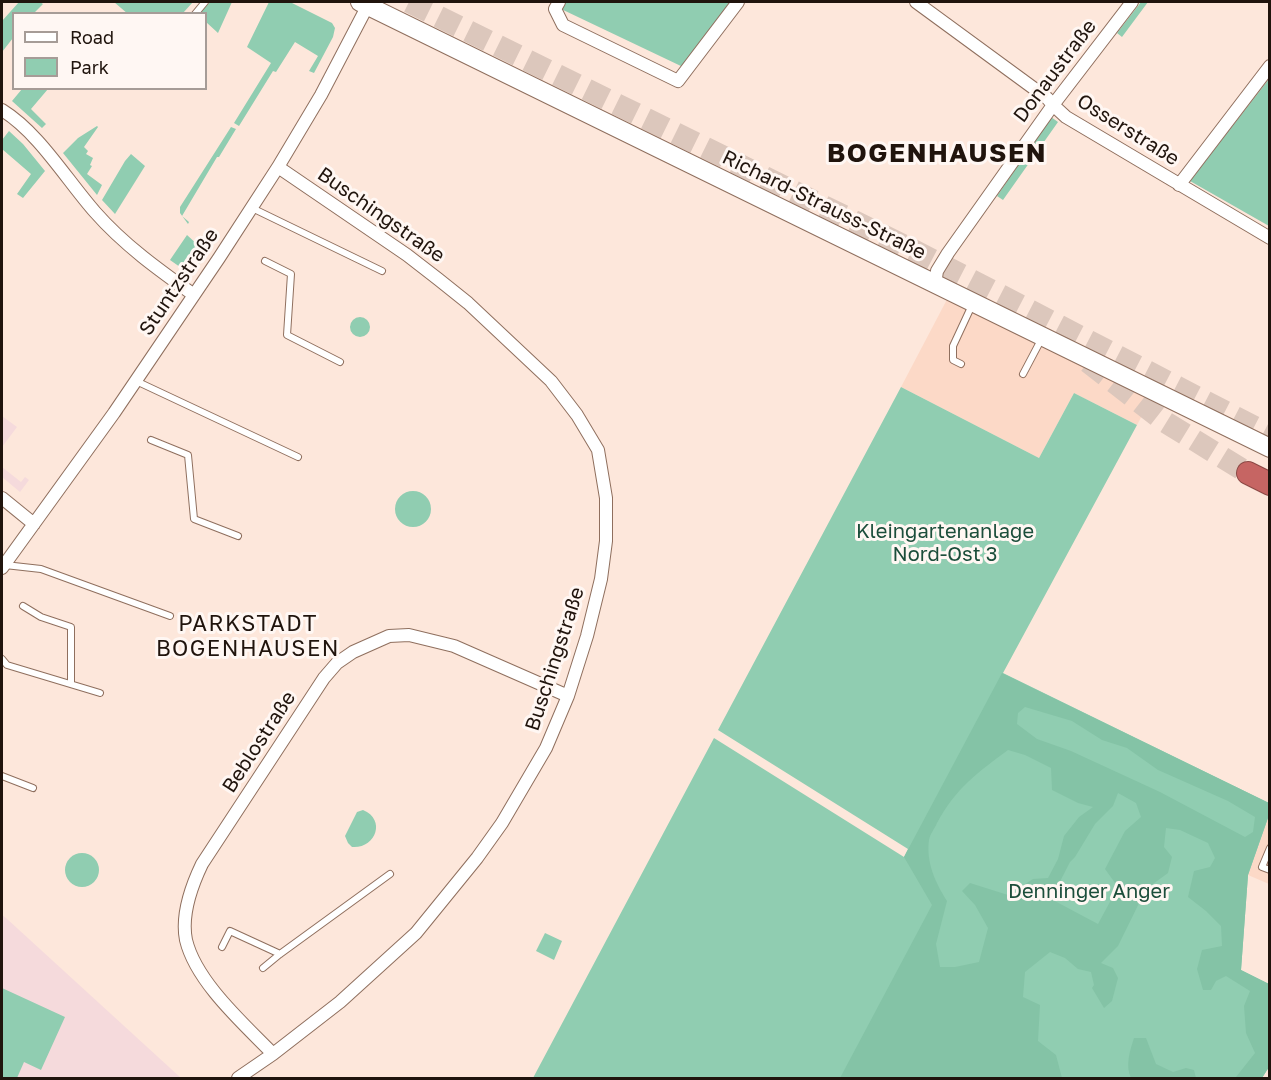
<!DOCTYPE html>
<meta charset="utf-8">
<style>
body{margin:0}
#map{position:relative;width:1271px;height:1080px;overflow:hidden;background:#fde7db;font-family:"Golos Text",sans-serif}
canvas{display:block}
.frame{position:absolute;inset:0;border:3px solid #20140d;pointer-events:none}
.legend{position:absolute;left:12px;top:12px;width:195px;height:78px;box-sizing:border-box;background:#fff7f3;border:2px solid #a69c97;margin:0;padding:8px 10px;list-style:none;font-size:18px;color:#20140d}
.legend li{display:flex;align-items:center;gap:12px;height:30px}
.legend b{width:30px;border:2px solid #a69c97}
</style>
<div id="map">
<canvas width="1271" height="1080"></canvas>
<div class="frame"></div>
<ul class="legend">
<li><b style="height:8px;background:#fff"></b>Road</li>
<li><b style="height:16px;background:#90cdb1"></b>Park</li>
</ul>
</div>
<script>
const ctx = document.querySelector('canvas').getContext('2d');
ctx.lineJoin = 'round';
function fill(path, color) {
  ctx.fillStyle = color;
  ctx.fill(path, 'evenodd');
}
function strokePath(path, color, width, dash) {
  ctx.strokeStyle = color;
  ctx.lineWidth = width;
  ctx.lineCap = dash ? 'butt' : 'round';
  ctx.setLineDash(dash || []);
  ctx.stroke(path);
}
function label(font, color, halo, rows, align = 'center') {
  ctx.font = font + ' "Golos Text",sans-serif';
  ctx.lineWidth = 6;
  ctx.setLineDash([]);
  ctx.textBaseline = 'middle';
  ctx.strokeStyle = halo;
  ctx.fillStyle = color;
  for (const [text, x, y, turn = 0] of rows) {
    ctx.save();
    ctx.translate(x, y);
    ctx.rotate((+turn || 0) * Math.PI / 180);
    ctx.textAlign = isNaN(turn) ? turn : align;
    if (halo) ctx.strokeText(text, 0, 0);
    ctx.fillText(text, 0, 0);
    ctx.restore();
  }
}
fill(new Path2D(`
 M953,288L1156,389L1137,425L1074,393L1039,458L901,387Z
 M1269,815V884L1248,875Z`), '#fcd9c7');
fill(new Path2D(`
 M2,416L17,427L2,447Z
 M2,467L21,482L25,477L29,480L20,492L2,477Z
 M2,915L6,918L181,1078H2Z`), '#f5dadc');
fill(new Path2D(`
 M19,2H40L43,4L34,13L14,14L13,38L2,52V21Z
 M114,2H193L183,13L128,14Z
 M210,2H232L218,33L206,22V14L200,13Z
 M269,2H290L332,23L335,28L333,37L314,73L309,71L318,56L295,42L276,72L273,71L239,126L234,123L271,63L247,47Z
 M562,2H733L683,67L559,8Z
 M1141,2H1148L1122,37L1117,33Z
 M1269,79V226L1190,181Z
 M22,89H48L31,109L46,124L42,128L12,101Z
 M1051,117L1058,122L1003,200L997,196Z
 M97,126L98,127L84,147L88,151L86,154L93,158L90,165L92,166L87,174L102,185L97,195L63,153L78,138Z
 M231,127L236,129L219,157H217L182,216L189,222L188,224L180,213V207Z
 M9,131L23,144L45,171L23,198L17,194L31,174L2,149V140Z
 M131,154L145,166L115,214L102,200L125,161Z
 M187,235L199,246L204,257L193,273L190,274L170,260Z
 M350 327a10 10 0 1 1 20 0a10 10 0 1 1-20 0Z
 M901,387L1039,458L1074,393L1137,425L1003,673L1269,803V815L1248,875L1241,970L1269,984V1067L1262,1078H533L714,738L904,857L908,849L718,730Z
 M395 509a18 18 0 1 1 36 0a18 18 0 1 1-36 0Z
 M363,810C387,820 375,849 352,847L348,843L345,836L357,812Z
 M65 870a17 17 0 1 1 34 0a17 17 0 1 1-34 0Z
 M545,933L562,941L554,960L536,951Z
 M2,988L65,1017L41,1070L24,1062L17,1078H2Z`), '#90cdb1');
fill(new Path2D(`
 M1002,673L1269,803V815L1248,875L1241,970L1269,984V1067L1262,1078H1231L1236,1077L1255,1053L1246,1033L1244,1006L1250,991L1226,976L1216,981L1211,990H1203L1197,969L1202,950L1222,946L1221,926L1206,911L1188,897L1194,871L1210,867L1215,858L1208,843L1180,830L1166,828L1164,847L1172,857L1168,873L1146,889L1118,946L1101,963L1113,968L1118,978L1112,1001L1104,1008L1092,988L1094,985L1091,972L1078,969L1065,958L1050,952L1025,972L1023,997L1040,1005L1038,1041L1056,1055L1062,1078H941L923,1077L921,1078H840L932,905L904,857ZM1025,707L1072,721L1102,740L1127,748L1158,770L1228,801L1255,817L1253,832L1245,837L1160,792L1071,751L1037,739L1017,724L1018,713ZM1008,750L1025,755L1051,768L1052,790L1078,803L1093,807L1079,817L1064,836L1058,859L1048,878L1033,879L1008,895L970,883L962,891L975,905L988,928L979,962L955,967H940L936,944L947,901C935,882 926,862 929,840C930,834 935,828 937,823C956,788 977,773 1008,750ZM1118,793L1136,803L1141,817L1125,831L1105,869L1118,887L1098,924L1051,899L1070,862L1075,857L1095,824L1113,806Z
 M1134,1038H1146L1156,1064L1173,1072L1186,1068L1194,1070L1196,1078H1131C1125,1066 1130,1050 1134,1038Z`), '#84c3a6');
strokePath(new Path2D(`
 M409,2L921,254L1270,435
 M1088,362L1165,422L1248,473`), '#dcc7bc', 22, [22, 11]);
const lane = new Path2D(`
 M195,14L205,2
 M252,208L382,271
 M265,261L291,274L287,335L340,362
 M961,364L953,360V346L973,303
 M1023,374L1042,338
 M136,381L298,457
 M151,440L188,455L194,519L238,536
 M5,565L41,569L170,616
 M23,606L41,617L71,627V684
 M2,659L7,665L100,693
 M2,776L33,788
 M1270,848L1262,867L1270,870
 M222,947L230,931L280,954
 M263,968L280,954L390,874`);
const street = new Path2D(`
 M559,2L555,9L563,25L678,81L738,2
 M916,2L1047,98L1053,105L1066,117L1270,238
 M2,110C39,133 66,179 95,212C124,245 159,270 194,295
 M1179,185L1270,66
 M935,284L937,271L948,253L1053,105L1132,2
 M2,498L34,524
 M2,568L114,413L219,258L278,167L321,95L368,5
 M273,1054C244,1024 196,982 186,940C181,915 191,887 202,864L324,678L337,663L353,652L389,636L409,635L454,646L568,696
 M238,1078L273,1054L340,1002L416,933L477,858L502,823L546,748L568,696L587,636L601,579L606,541V498L598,450L577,415L551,381L468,303L438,279L407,255L278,167`);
const secondary = new Path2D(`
 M360,2L1270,448`);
const highway = new Path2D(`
 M1248,473L1270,484`);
strokePath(lane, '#8f6f5e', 8);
strokePath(street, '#8f6f5e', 14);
strokePath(secondary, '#8f6f5e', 20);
strokePath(highway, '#8c4945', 24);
strokePath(lane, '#fff', 6);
strokePath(street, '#fff', 12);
strokePath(secondary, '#fff', 18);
strokePath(highway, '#c66563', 22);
label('20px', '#20140d', '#fff7f3', [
 ["Donaustraße",1055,71,-53],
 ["Osserstraße",1128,130,32],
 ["Richard-Strauss-Straße",824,205,26],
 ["Buschingstraße",381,215,35],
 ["Stuntzstraße",179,282,-56],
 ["Buschingstraße",555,659,-72],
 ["Beblostraße",259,742,-57]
]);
label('20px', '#1c4e3b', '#fff7f3', [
 ["Kleingartenanlage",945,532],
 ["Nord-Ost 3",945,555],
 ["Denninger Anger",1089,892]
]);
ctx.letterSpacing = '1.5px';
label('22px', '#20140d', '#fff7f3', [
 ["PARKSTADT",248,624],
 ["BOGENHAUSEN",248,649]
]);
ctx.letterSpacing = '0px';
ctx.letterSpacing = '1.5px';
label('bold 26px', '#20140d', '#fff7f3', [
 ["BOGENHAUSEN",937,154]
]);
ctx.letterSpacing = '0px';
</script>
